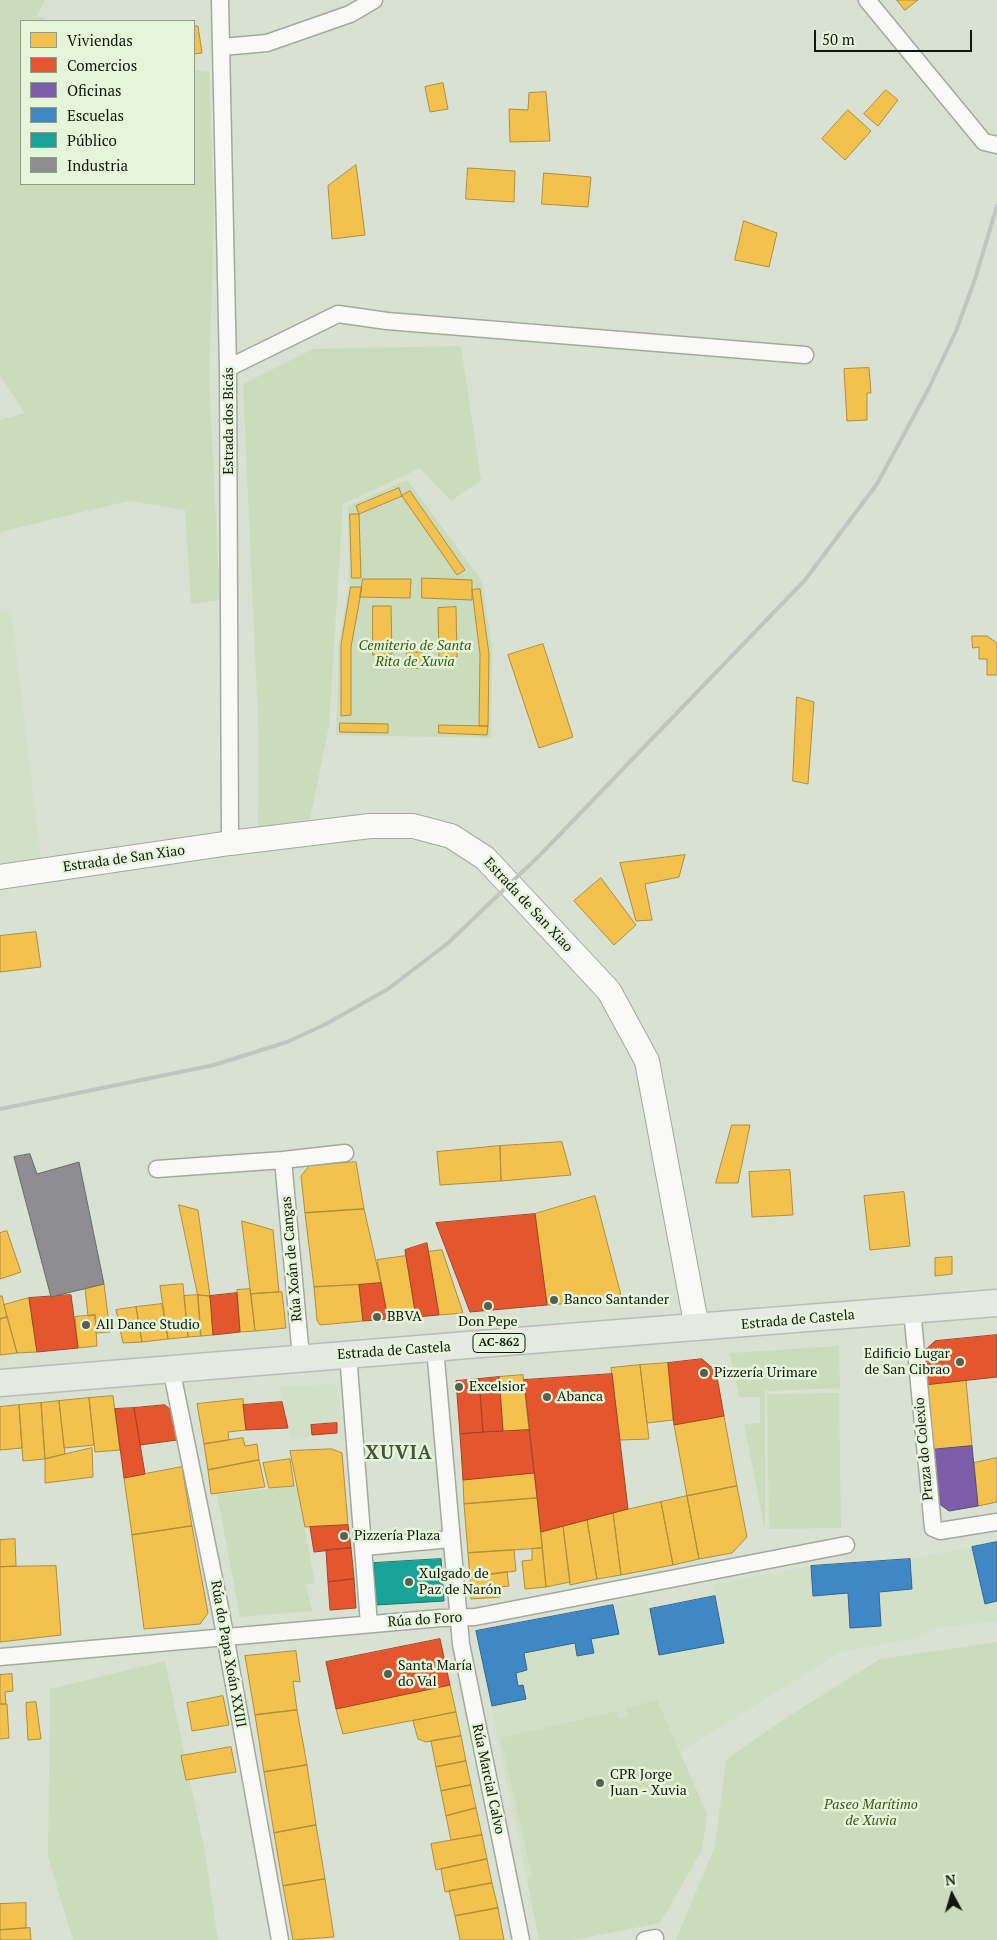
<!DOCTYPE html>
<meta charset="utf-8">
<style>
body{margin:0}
#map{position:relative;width:997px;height:1940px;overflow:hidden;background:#d9e1d2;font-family:"PT Serif",serif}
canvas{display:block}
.legend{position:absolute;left:20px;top:20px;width:175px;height:165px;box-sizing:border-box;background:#e5f5d9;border:1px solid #919c88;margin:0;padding:6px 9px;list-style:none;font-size:15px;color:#12170e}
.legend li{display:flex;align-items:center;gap:10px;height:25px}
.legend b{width:25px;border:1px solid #919c88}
.north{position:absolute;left:927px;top:1870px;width:50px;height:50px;-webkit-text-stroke:4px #e5f5d9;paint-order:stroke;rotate:354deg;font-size:14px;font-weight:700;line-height:20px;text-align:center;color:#12170e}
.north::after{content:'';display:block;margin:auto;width:18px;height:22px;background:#12170e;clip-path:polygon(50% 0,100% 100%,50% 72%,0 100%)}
.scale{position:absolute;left:814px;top:30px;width:158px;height:22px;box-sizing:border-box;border:2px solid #12170e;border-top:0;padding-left:6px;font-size:15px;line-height:18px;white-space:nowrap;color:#12170e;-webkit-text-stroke:4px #e5f5d9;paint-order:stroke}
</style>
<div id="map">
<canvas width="997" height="1940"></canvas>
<ul class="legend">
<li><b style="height:14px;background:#f2c14e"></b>Viviendas</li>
<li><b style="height:14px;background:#e4572e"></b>Comercios</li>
<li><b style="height:14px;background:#7b5ea7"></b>Oficinas</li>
<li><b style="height:14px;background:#3f88c5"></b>Escuelas</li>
<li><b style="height:14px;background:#17a398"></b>Público</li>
<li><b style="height:14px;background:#8d8d92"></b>Industria</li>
</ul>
<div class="north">N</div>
<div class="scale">50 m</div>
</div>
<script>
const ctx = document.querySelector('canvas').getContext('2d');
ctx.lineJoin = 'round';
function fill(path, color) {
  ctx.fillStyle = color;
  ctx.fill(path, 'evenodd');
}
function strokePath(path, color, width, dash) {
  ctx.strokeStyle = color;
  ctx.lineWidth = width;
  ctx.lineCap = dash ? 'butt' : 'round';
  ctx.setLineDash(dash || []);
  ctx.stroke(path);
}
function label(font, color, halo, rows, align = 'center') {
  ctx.font = font + ' "PT Serif",serif';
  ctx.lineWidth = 5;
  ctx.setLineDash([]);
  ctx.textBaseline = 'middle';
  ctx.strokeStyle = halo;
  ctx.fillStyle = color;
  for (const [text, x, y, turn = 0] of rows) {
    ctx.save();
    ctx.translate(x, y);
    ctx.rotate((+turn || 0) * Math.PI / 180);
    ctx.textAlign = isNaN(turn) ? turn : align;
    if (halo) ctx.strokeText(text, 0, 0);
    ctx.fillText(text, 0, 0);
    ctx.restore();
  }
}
fill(new Path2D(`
 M11,609L41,859L0,864V613Z
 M331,1384L335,1386L338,1391L341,1423H337V1433L290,1438L280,1387Z
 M997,1542V1621L938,1628L909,1639L840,1652L680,1752L707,1814L702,1850L660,1923L573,1940H539L476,1631L613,1605L645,1596L650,1609L715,1596L712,1585L811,1566L910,1559Z`), '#d2e0c7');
fill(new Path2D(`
 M0,0H45L37,16L50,21H21V184H194V70L209,71L214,218L209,380L220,600L191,604L185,510L128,501L0,532V420L25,413L0,375Z
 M461,346L481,480L451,501L420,468L343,504L329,726L310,819L258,828L259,742L243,384L313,349Z
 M407,480L482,581L492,648L491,738L336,735L339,643L349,586L348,506Z
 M839,1346L840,1388L765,1391V1530L744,1424L760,1423V1397H739L730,1353Z
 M839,1393L841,1528L769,1529L767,1394Z
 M297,1486L315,1583L306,1584L312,1611L240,1617L217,1494Z
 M997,1642V1940H676L715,1846L726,1760L778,1723L880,1659Z
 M165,1661L205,1852L218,1940H73L48,1857L50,1689Z
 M657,1700L707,1814L702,1850L660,1923L573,1940H539L527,1878L532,1877L501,1738L617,1711L619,1719L628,1717L626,1708Z`), '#cbdcbd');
const homes = new Path2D(`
 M897,0H918L905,10Z
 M194,26H198L202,53L194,54Z
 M443,83L448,109L430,112L425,87Z
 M886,90L898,100L878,126L864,114Z
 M546,92L550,141L510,142L509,109L528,110L529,93Z
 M848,110L871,131L845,160L822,139Z
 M356,165L365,235L332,239L328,186Z
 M468,168L515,171L514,202L466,199Z
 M544,173L591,177L588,207L542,204Z
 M744,221L777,233L769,267L735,260Z
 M869,368L871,393H867V420L847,421L844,369Z
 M399,488L402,496L359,514L356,506Z
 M410,491L465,570L457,575L402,496Z
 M350,514H359L361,578H352Z
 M422,578L472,580V600L422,598Z
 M363,579H411L410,598L360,597Z
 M351,587H362L351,647V715L341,716V645Z
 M480,589L489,654L488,726H479L480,654L472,590Z
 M373,606H391L392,654L373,655Z
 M456,607L457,657H439L438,608Z
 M972,636H987L997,643V675H987V659H979V647L973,648Z
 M543,644L573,737L539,748L508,655Z
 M407,652H422L423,668H407Z
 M797,697L814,702L808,784L793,781Z
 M340,723L388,724V733L340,732Z
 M439,725L488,726L487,735L439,733Z
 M685,855L679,877L645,884L652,920L636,921L620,863Z
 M601,878L636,925L614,945L574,901Z
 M36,932L41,967L0,972V936Z
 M732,1125H750L738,1183H716Z
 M562,1142L571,1175L501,1181L500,1146Z
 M500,1146L501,1181L440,1185L437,1152Z
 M356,1162L364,1209L305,1213L301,1176L309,1166Z
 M790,1170L793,1215L752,1217L749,1172Z
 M904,1192L910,1246L870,1250L864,1196Z
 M595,1196L622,1299L547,1305L535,1214Z
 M179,1205L198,1210L210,1296L198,1295Z
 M364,1209L381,1283L314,1287L305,1213Z
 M242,1221L273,1230L279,1292L251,1294Z
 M7,1231L21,1272L0,1279V1233Z
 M442,1250L463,1313L439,1315L428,1252Z
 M406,1256L416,1317L388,1319L377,1260Z
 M952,1257V1274L935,1276V1258Z
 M104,1284L110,1332L96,1333L95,1315L88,1316L85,1288Z
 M183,1284L188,1337L168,1339L160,1286Z
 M359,1285L363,1321L320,1325L317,1320L314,1287Z
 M250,1289L255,1331L240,1332L237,1290Z
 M282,1292L286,1328L255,1331L251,1294Z
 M198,1295L201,1336L188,1337L184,1296Z
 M198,1295L210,1296L213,1335L201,1336Z
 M0,1296H2L7,1317L0,1319Z
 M29,1298L37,1352L17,1353L4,1305Z
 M162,1304L168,1339L142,1342L136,1307Z
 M136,1307L142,1342L123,1343L116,1310Z
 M95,1315L97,1346L78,1348L75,1317Z
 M7,1317L17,1353L0,1355V1319Z
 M668,1363L673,1420L647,1423L640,1365Z
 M640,1365L649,1439L620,1440L611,1368Z
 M523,1375L529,1430L503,1431L499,1377Z
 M966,1380L972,1446L930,1450L924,1385Z
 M113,1396L120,1450L95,1452L89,1398Z
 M89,1398L94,1445L64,1448L59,1401Z
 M243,1399L246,1430L228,1432L229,1440L204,1444L197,1404Z
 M59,1401L65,1454L45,1459L41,1403Z
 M41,1403L45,1459L23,1461L19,1405Z
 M19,1405L22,1448L0,1450V1407Z
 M724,1416L737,1486L687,1496L674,1425Z
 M243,1438L245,1446L257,1444L259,1460L208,1470L204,1444Z
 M92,1448L93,1477L45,1483V1459Z
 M332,1449L342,1453L348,1525L305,1527L290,1451Z
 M997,1458V1502L978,1506L974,1463Z
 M290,1459L294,1486L269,1488L263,1463Z
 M259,1460L265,1487L211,1494L208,1470Z
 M182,1467L192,1526L132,1535L124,1478Z
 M534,1473L537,1498L464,1504L463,1480Z
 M737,1486L747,1537L732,1553L699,1559L687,1496Z
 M687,1496L699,1559L673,1565L661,1502Z
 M537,1498L542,1548L468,1553L464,1504Z
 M661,1502L673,1565L621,1575L613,1513Z
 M613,1513L621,1575L597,1579L587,1520Z
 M587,1520L597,1579L570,1585L563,1526Z
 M192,1526L208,1613L200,1624L144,1629L132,1535Z
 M563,1526L570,1582L546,1587L541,1532Z
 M15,1539L16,1566L0,1567V1540Z
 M542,1548L546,1587L525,1589L522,1561L532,1560V1549Z
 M514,1550L516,1571L470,1577L468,1553Z
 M56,1566L61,1635L0,1642V1567Z
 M507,1572L509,1586L500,1587V1597L471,1599L470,1577Z
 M296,1651L300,1682L293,1681L297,1710L255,1715L245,1656Z
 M12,1674L13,1691L5,1692L6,1704H0V1675Z
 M450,1685L456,1712L343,1734L336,1709Z
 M223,1696L229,1725L192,1731L187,1703Z
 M36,1702L41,1739L28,1740L26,1703Z
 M0,1704H7L9,1738L0,1739Z
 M297,1710L307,1765L264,1772L255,1715Z
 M456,1712L461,1736L426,1742L418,1739L413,1721Z
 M461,1736L466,1761L436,1767L431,1741Z
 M231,1747L236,1772L186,1780L181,1756Z
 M466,1761L471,1785L441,1791L436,1767Z
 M307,1765L316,1825L274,1833L264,1772Z
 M471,1785L476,1808L446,1816L441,1791Z
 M476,1808L482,1835L451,1840L446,1816Z
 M316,1825L325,1879L283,1886L274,1833Z
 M482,1835L487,1859L436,1870L431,1844Z
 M487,1859L492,1883L445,1892L441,1869Z
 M325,1879L334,1937L293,1940L283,1886Z
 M492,1883L498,1908L455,1916L449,1891Z
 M26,1903V1928L0,1930V1904Z
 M498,1908L504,1940H460L455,1916Z
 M30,1928L31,1940H0V1930Z`);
fill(homes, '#f2c14e');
strokePath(homes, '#af8e3b', 1);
const shops = new Path2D(`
 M535,1214L547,1305L470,1312L436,1223Z
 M427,1243L439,1315L416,1317L405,1250Z
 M381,1283L388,1319L363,1321L359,1285Z
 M237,1293L240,1332L213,1335L210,1296Z
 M71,1295L78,1348L37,1352L29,1298Z
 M997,1335V1377L924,1385L921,1354L935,1341Z
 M702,1359L716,1371L724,1416L674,1425L668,1363Z
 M612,1374L628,1509L541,1532L524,1380Z
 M499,1377L503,1431L483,1432L479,1379Z
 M479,1379L483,1432L460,1434L456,1381Z
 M282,1402L288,1428L246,1430L243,1405Z
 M165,1405L171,1410L177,1440L140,1445L134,1408Z
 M134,1408L145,1474L124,1478L115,1409Z
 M337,1423V1433L312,1435L311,1425Z
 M529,1430L534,1473L463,1480L460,1434Z
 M348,1525L351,1548L314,1552L310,1527Z
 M351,1548L354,1579L328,1582L326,1550Z
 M354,1579L356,1608L330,1610L328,1582Z
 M440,1639L450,1685L336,1709L326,1662Z`);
fill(shops, '#e4572e');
strokePath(shops, '#a54424', 1);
const offices = new Path2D(`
 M972,1446L978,1506L949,1511L934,1500L930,1450Z`);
fill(offices, '#7b5ea7');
strokePath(offices, '#5c4979', 1);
const schools = new Path2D(`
 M997,1542V1601L985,1604L972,1547Z
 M910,1559L912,1589L879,1592L881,1626L850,1628L848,1593L813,1596L811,1566Z
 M715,1596L724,1643L659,1655L650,1609Z
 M613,1605L619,1634L591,1639L594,1653L577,1656L575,1643L524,1653L527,1670L516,1673L518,1686L523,1685L526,1699L492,1706L476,1631Z`);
fill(schools, '#3f88c5');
strokePath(schools, '#32668e', 1);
const public = new Path2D(`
 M441,1559L444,1601L376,1605L374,1563Z`);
fill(public, '#17a398');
strokePath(public, '#16796f', 1);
const industry = new Path2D(`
 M30,1154L37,1174L79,1162L104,1284L51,1297L14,1157Z`);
fill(industry, '#8d8d92');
strokePath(industry, '#686a6a', 1);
const street = new Path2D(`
 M220,0L228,368L230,843
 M867,0L984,142L997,145
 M222,47L267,43L350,14L374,0
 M228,368L338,314L387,321L805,355
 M283,1160L345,1153
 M157,1169L283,1160L301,1357
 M912,1310L933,1528L940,1531L997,1522
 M435,1348L461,1644L521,1940
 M348,1354L369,1624
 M171,1368L221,1613L280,1940
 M364,1547L451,1539
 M0,1657L441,1618L475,1617L846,1545
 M645,1940L655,1938`);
const secondary = new Path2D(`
 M0,877L230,843L370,826H413L451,836L485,858L609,991L647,1061L697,1328`);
const primary = new Path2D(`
 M0,1383C332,1354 665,1331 997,1303`);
strokePath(street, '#a3a99d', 19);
strokePath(secondary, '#a3a99d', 26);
strokePath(primary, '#b9bdb6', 29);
strokePath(street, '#f9faf8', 16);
strokePath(secondary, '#f9faf8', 24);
strokePath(primary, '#e5e9e2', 26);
strokePath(new Path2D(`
 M0,1109L214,1065L287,1042L326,1024L388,989L448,943L541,854L805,580L877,484L929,388L956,331L975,279L997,206`), '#c2c4c0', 4);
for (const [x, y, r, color] of [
 [554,1300,5,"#585e53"],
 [488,1306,5,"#585e53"],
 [377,1317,5,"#585e53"],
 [86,1325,5,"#585e53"],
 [960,1362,5,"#585e53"],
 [704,1373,5,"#585e53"],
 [459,1387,5,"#585e53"],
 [547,1397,5,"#585e53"],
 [344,1536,5,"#585e53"],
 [409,1582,5,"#585e53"],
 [388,1674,5,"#585e53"],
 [600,1783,5,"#585e53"]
]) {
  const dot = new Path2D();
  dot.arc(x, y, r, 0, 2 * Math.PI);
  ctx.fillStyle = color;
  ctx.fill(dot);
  strokePath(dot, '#e5f5d9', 2);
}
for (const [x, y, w] of [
 [499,1343,52]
]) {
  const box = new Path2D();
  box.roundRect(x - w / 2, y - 9.5, w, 19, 4);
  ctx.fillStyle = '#e5f5d9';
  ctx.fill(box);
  strokePath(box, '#12170e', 1);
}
label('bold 12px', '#12170e', null, [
 ["AC-862",499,1343]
]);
label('14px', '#12170e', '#e5f5d9', [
 ["Estrada dos Bicás",229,421,-90],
 ["Estrada de San Xiao",124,859,-8],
 ["Estrada de San Xiao",528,905,47],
 ["Rúa Xoán de Cangas",292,1259,-95],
 ["Estrada de Castela",798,1320,-5],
 ["Estrada de Castela",394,1351,-4],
 ["Praza do Colexio",924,1449,-95],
 ["Rúa do Foro",425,1620,-4],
 ["Rúa do Papa Xoán XXIII",228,1654,80],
 ["Rúa Marcial Calvo",488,1779,78]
]);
label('italic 14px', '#395817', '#e5f5d9', [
 ["Cemiterio de Santa",415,646],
 ["Rita de Xuvia",415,662],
 ["Paseo Marítimo",871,1805],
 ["de Xuvia",871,1821]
]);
label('14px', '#12170e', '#e5f5d9', [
 ["Banco Santander",564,1300],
 ["BBVA",387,1317],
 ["Don Pepe",488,1322,"center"],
 ["All Dance Studio",96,1325],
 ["Edificio Lugar",950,1354,"right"],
 ["de San Cibrao",950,1370,"right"],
 ["Pizzería Urimare",714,1373],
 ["Excelsior",469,1387],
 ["Abanca",557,1397],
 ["Pizzería Plaza",354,1536],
 ["Xulgado de",419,1574],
 ["Paz de Narón",419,1590],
 ["Santa María",398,1666],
 ["do Val",398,1682],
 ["CPR Jorge",610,1775],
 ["Juan - Xuvia",610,1791]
], 'left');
ctx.letterSpacing = '1px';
label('bold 19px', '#47533c', '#e5f5d9', [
 ["XUVIA",399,1454]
]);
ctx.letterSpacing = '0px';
</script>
